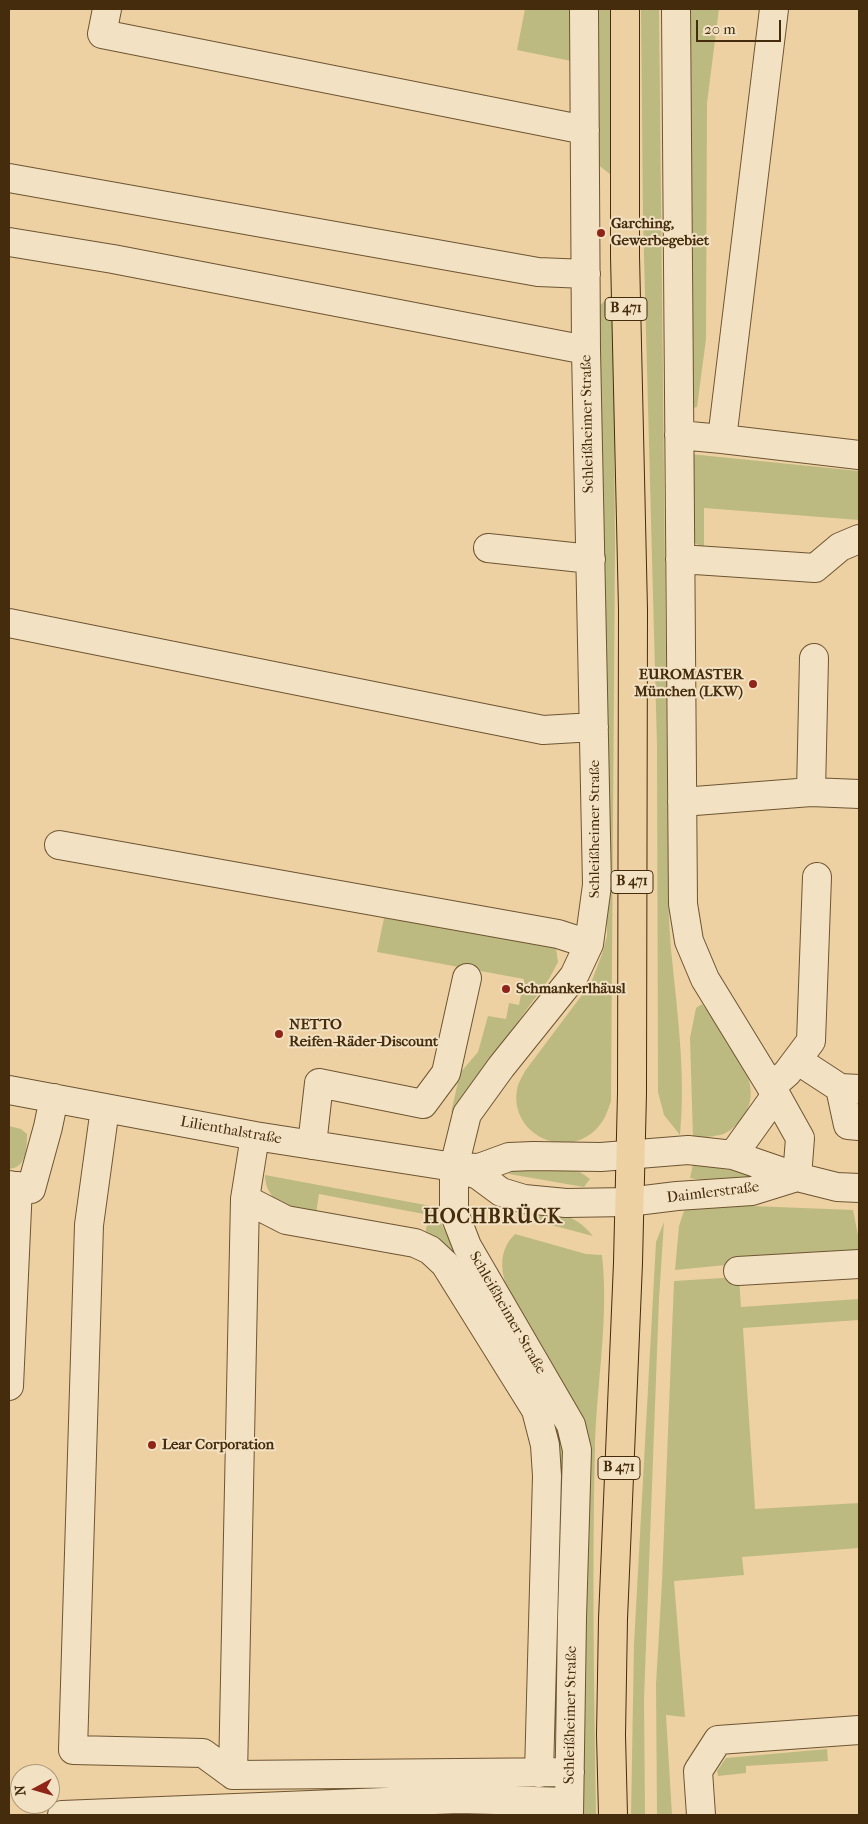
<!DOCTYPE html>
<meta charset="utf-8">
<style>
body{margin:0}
#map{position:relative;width:868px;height:1824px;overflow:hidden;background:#edd1a3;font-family:"IM FELL French Canon",serif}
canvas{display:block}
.frame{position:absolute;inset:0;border:10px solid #442c0d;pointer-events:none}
.north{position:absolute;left:10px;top:1764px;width:50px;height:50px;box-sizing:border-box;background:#f3e1c3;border:1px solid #ad997a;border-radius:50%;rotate:264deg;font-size:14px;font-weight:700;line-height:20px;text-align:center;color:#442c0d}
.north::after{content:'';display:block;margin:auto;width:18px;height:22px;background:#8f2418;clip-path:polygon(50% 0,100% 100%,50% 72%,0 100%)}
.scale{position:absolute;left:696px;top:20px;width:85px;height:22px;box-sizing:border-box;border:2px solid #442c0d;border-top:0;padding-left:6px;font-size:15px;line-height:18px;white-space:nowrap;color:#442c0d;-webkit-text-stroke:4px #f3e1c3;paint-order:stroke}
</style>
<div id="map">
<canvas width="868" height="1824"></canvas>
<div class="frame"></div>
<div class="north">N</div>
<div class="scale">20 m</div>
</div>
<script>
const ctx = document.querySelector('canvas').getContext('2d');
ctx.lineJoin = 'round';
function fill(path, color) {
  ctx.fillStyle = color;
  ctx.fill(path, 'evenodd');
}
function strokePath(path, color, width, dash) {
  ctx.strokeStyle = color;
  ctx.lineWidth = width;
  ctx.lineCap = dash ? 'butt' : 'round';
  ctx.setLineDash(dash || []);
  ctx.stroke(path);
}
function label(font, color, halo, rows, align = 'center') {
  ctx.font = font + ' "IM FELL French Canon",serif';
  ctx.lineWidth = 4;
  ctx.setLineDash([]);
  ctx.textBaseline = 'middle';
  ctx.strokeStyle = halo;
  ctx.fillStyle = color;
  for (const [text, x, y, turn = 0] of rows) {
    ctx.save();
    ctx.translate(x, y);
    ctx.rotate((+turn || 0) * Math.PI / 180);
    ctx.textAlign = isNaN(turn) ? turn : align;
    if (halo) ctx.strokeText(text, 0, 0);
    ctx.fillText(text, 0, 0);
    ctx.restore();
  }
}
fill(new Path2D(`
 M525,9H571V61L517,50Z
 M598,9H611L610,174L597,164Z
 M641,9H659L668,850C668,883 668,916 671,949C677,1010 686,1073 680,1135L664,1115L658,1092L657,746L643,219Z
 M689,9H719L707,103L706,339L697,407L689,409Z
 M613,294L615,544L611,1101C608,1110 605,1119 599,1126C567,1164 505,1133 518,1085C520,1080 523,1075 525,1071L591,983L602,954L607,936L599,306Z
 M690,454L859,471V520L704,508V548L691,541Z
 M384,918L544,939L556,948L558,962L549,979L451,1113L460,1073L478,1052L488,1016L506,1019L509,1003L519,1005L524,979L377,952Z
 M702,1004C723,1032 768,1081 744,1116C739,1123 728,1134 720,1135C711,1137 701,1137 693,1138L690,1038L696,1008Z
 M9,1126L21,1129L27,1134C27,1149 26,1168 9,1169Z
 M693,1164L755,1174L752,1178L702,1180L690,1178Z
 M550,1168L580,1172L590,1179L584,1187L509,1174L511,1169Z
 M265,1175L431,1206L555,1424L562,1446L564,1466L554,1700L555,1449L514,1359L447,1246L425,1235L429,1215L319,1194L316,1214C292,1210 265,1203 265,1175Z
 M726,1205L853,1210L859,1240V1252L675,1270L679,1226L684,1211L702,1206Z
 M553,1213C573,1217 580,1221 593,1236L532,1220L541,1215Z
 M664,1222L659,1299L644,1699L645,1815H631L634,1644L656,1242Z
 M515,1234L586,1254L602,1255C609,1317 597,1381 595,1444C592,1567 594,1692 596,1815H579L589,1454L509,1294C501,1272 497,1252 515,1234Z
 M739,1277L741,1307L859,1299V1320L743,1328L755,1509L859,1503V1548L742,1557L744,1575L674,1581L685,1717L666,1715L672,1815H657L656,1684L662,1582L674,1281Z
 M827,1749L828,1761L746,1766V1773L718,1776L717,1771L726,1758Z`), '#bdba81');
const minor = new Path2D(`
 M107,9L102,34L585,130
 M676,9L683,904L689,941L705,979L776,1095L733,1155
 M9,178L538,272L586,274
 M9,242L113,259L586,350
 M679,435L722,439L774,9
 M722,439L859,455
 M488,548L591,559
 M680,559L815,568L840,547L859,539
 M9,623L543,730L594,727
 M811,792L814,658
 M682,802L811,792L859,794
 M59,845L558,934L589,944
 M797,1060L840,1088L859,1089
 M771,1087L787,1073L811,1041L817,877
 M840,1088L848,1125L859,1126
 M9,1090L255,1136L454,1167L479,1168L509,1157L533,1156L601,1157L688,1150L733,1155L797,1177L837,1187L859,1188
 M776,1095L800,1138L797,1177
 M105,1108L89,1225L73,1750L203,1753L233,1775L570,1772
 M312,1145L319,1083L423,1104L446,1073L467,978
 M459,1169L478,1175L501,1192L524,1199L566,1203L628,1202L677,1196L752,1191L797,1177
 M9,1185L31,1189L48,1127L54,1098
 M245,1199L286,1220L415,1243L430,1250L445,1264L536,1410L545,1445L547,1476L539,1773
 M738,1271L859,1264
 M9,1386L18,1186
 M233,1775L245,1199L255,1136
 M62,1815L459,1799L569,1802
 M569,1815L572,1618L577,1450L571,1425L467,1246L455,1215L454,1207V1167L467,1114L501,1067L574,976L589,944L597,885L586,350L584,9
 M701,1815L698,1771L718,1740L859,1730`);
const major = new Path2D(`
 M613,1815L611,1735L613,1619L628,1263L632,1093L633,610L625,256V9`);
strokePath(minor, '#6e5532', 30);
strokePath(major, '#442c0d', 30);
strokePath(minor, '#f3e1c3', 28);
strokePath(major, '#edd1a3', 28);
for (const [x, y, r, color] of [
 [601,233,5,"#8f2418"],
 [753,684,5,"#8f2418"],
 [506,989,5,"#8f2418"],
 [279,1034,5,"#8f2418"],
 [152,1445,5,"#8f2418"]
]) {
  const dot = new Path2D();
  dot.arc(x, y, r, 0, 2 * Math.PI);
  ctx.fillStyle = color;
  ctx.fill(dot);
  strokePath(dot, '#f3e1c3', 2);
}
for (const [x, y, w] of [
 [626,309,42],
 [632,882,42],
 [619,1468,42]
]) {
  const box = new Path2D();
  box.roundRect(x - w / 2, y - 11.5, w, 23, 4);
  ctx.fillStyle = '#f3e1c3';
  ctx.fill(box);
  strokePath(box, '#442c0d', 1);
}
label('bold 14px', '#442c0d', null, [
 ["B 471",626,309],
 ["B 471",632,882],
 ["B 471",619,1468]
]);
label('bold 15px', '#442c0d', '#f3e1c3', [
 ["Garching,",611,224],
 ["Gewerbegebiet",611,241],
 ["EUROMASTER",743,675,"right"],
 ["München (LKW)",743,692,"right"],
 ["Schmankerlhäusl",516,989],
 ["NETTO",289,1025],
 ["Reifen-Räder-Discount",289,1042],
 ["Lear Corporation",162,1445]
], 'left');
label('15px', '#442c0d', '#f3e1c3', [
 ["Schleißheimer Straße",588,424,-91],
 ["Schleißheimer Straße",595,829,-90],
 ["Lilienthalstraße",231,1131,10],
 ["Daimlerstraße",713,1193,-7],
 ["Schleißheimer Straße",507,1313,60],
 ["Schleißheimer Straße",571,1715,-89]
]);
ctx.letterSpacing = '1px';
label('bold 20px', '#442c0d', '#f3e1c3', [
 ["HOCHBRÜCK",493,1218]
]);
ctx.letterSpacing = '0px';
</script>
